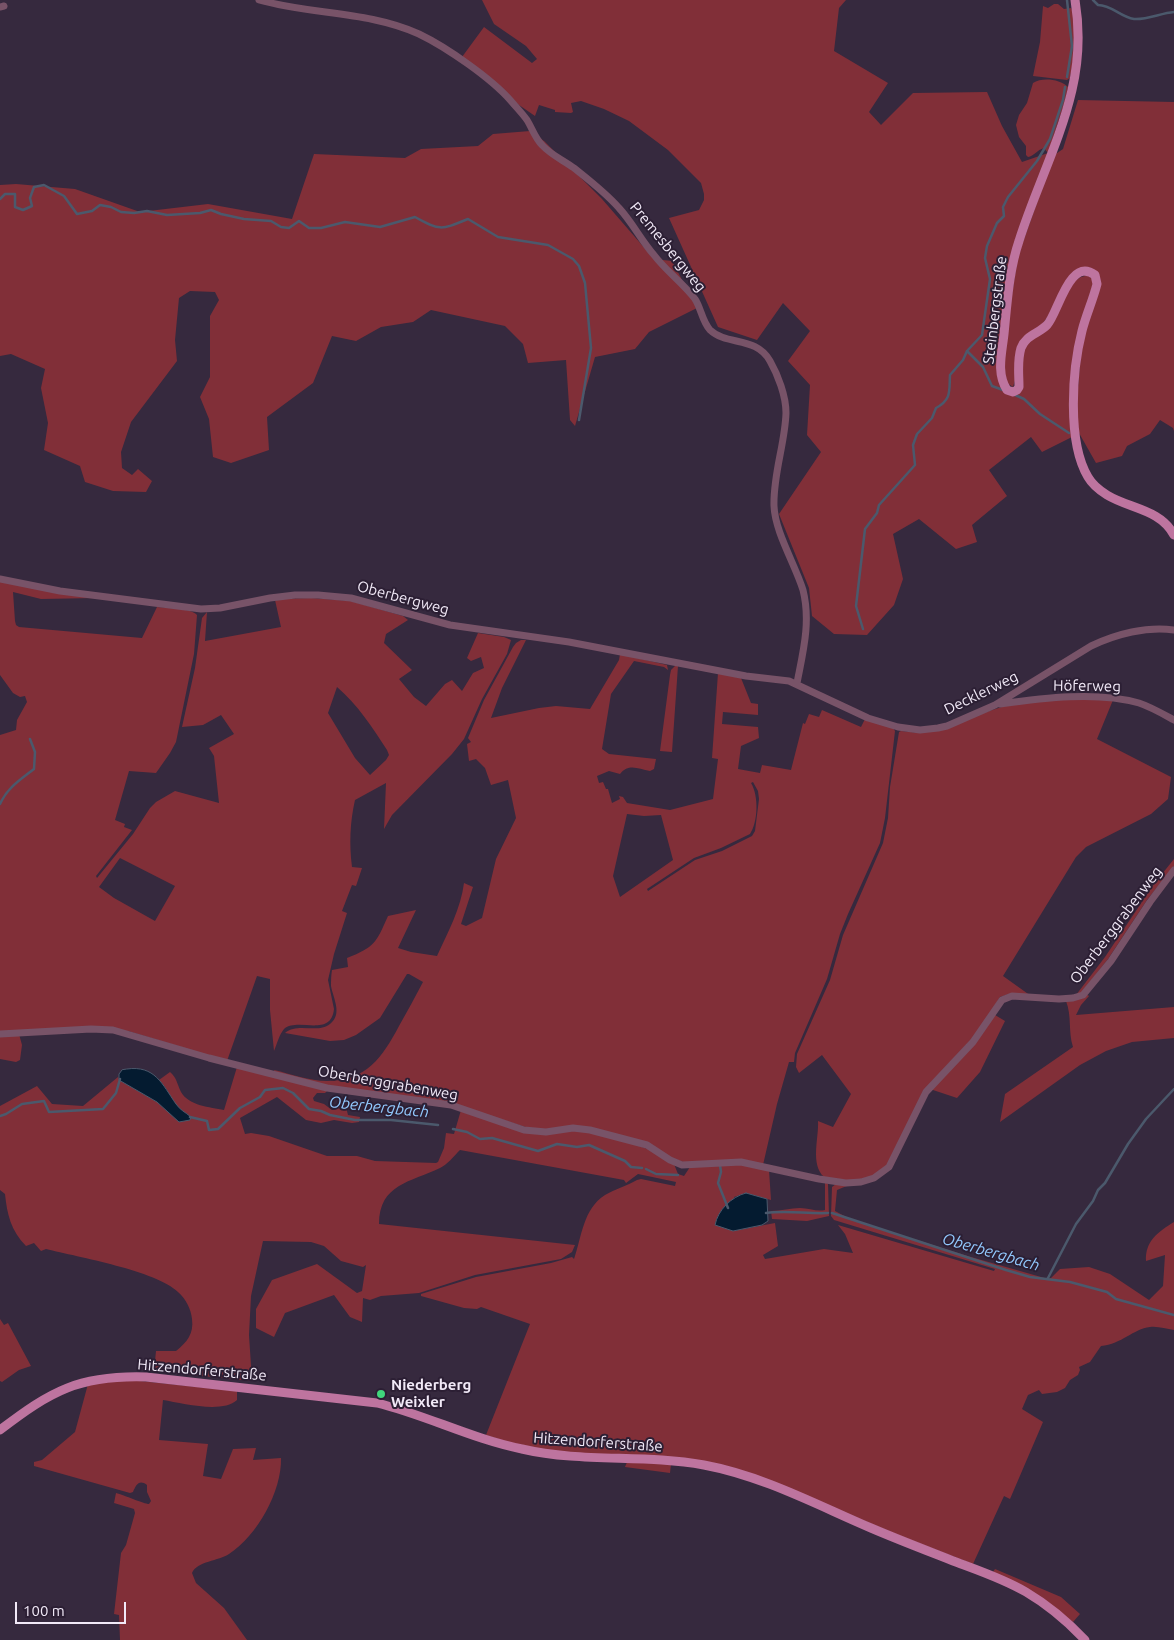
<!DOCTYPE html>
<meta charset="utf-8">
<style>
body{margin:0}
#map{position:relative;width:1174px;height:1640px;overflow:hidden;background:#36293e;font-family:Ubuntu,sans-serif}
canvas{display:block}
.scale{position:absolute;left:15px;top:1602px;width:111px;height:22px;box-sizing:border-box;border:2px solid #f1e9f7;border-top:0;padding-left:6px;font-size:15px;line-height:18px;white-space:nowrap;color:#f1e9f7;-webkit-text-stroke:4px #2c1f34;paint-order:stroke}
</style>
<div id="map">
<canvas width="1174" height="1640"></canvas>
<div class="scale">100 m</div>
</div>
<script>
const ctx = document.querySelector('canvas').getContext('2d');
ctx.lineJoin = 'round';
function fill(path, color) {
  ctx.fillStyle = color;
  ctx.fill(path, 'evenodd');
}
function strokePath(path, color, width, dash) {
  ctx.strokeStyle = color;
  ctx.lineWidth = width;
  ctx.lineCap = dash ? 'butt' : 'round';
  ctx.setLineDash(dash || []);
  ctx.stroke(path);
}
function label(font, color, halo, rows, align = 'center') {
  ctx.font = font + ' Ubuntu,sans-serif';
  ctx.lineWidth = 4;
  ctx.setLineDash([]);
  ctx.textBaseline = 'middle';
  ctx.strokeStyle = halo;
  ctx.fillStyle = color;
  for (const [text, x, y, turn = 0] of rows) {
    ctx.save();
    ctx.translate(x, y);
    ctx.rotate((+turn || 0) * Math.PI / 180);
    ctx.textAlign = isNaN(turn) ? turn : align;
    if (halo) ctx.strokeText(text, 0, 0);
    ctx.fillText(text, 0, 0);
    ctx.restore();
  }
}
fill(new Path2D(`
 M482,0H846L839,8L834,51L888,83L869,112L881,125L913,93L987,92L1002,126L1022,162L1048,153L1044,148C1037,150 1034,156 1028,157L1026,155V146L1019,137L1016,125L1019,115L1027,103L1033,83C1042,77 1060,79 1068,87L1065,101L1048,153L1020,228L997,364L1013,395L1021,369L1024,349L1073,282L1081,277L1089,275L1094,281L1082,319L1072,437L1042,452L1031,437L989,470L1007,496L972,525L977,542L956,549L919,519L893,534L903,579L894,605L867,635L834,634L812,616L809,588L779,514L821,452L807,435L810,385L788,361L810,331L783,303L757,340L718,327L669,218L699,210L704,200V194L701,183L668,150L629,121L604,109L581,101L571,103L573,112L571,113L555,112V110L539,105L535,116L519,105L462,57L484,27L532,63L537,59L526,46L494,24Z
 M1054,4H1058L1064,9L1071,8L1073,12L1075,49L1070,78L1067,80L1033,76L1040,42L1043,6L1048,8Z
 M1078,100L1174,102V431L1173,428L1160,420L1150,434L1127,446L1122,456L1096,463L1079,433L1076,411L1082,341L1100,285L1081,270L1045,323L1029,333L1013,387L1007,383L1003,372L1010,307L1018,256L1054,155L1063,149Z
 M530,131L544,141L602,199L654,259L672,261L697,308L649,332L635,349L595,357L575,426L570,420L566,360L528,363L523,344L505,326L431,310L413,322L381,327L356,341L332,336L313,383L267,417L269,450L231,463L213,457L209,419L200,397L210,377V316L219,300L215,292L190,291L179,298L175,340L177,361L131,422L121,452L122,468L132,475L138,469L152,481L146,492L113,491L85,482L80,466L44,450L48,423L41,388L45,369L11,354L0,356V185L16,184L75,189L140,212L208,204L292,219L314,154L405,158L421,149L478,146L493,134Z
 M0,581L96,598L41,599L13,592L15,621L16,625L19,627L142,638L157,607C167,608 191,608 197,615L194,654L176,742L170,753L156,773L129,771L115,820L125,824L124,827L132,830L96,876L97,878L133,834L150,808L156,802L175,791L219,803L214,756L209,748L234,734L221,715L203,725L182,727L195,668L202,618L207,612L205,641L281,627L275,600L278,599L311,598L351,601L403,616L408,620L386,634L384,643L412,670L399,679L414,697L426,706L445,684L452,680L462,691L473,673L484,668L481,657L471,661L467,658L478,633L504,637L511,640L507,654L482,699L464,739L452,754L392,815L384,829L386,783L355,800C350,822 349,844 352,867L362,868L356,886L352,885L342,911L347,913L334,954L328,980L334,1009C331,1038 298,1017 284,1029C279,1035 277,1044 274,1051L270,1010V979L257,976L227,1061L128,1031L0,1032V735L16,730L17,720L27,702L25,696L20,697L13,693L0,675ZM337,687C358,705 372,727 387,750L389,755L386,760L370,775L355,758L328,713ZM120,858L175,886L155,921L114,898L99,887Z
 M521,640H526L502,688L491,718L539,708L556,706L590,709L619,660L620,654L667,665L668,670L664,667L634,661L611,694L602,749L609,754L656,759L654,769L650,771C638,769 629,763 620,774L609,771L597,776L599,783L603,782L606,789H608L612,803L620,799L619,796L623,797L627,803L670,810L713,799L718,759L712,758L718,673L741,678L751,703L758,704V715L723,712L722,724L758,727L759,738L741,746L738,769L760,773L762,765L791,770L803,723L805,724L809,714L819,717L822,710L861,727L865,719L893,728L895,731L885,818L880,843L848,914L840,934L827,979L795,1053L794,1062H789L777,1104L763,1165L686,1163L590,1128L535,1130L459,1106L336,1087L275,1073L274,1070C291,1074 309,1081 327,1081C366,1081 382,1058 399,1026C407,1012 415,997 423,982L409,974H407L380,1018L356,1035L344,1040L330,1041L285,1033C298,1022 317,1034 330,1024C343,1014 333,998 331,986C331,981 331,976 332,970L348,967L347,958C375,947 376,943 388,916L416,910L398,948L411,952L437,956C448,932 461,908 464,883L473,887L461,924L466,926L482,918L496,859L516,818L508,780L491,785L485,768L476,759L469,761L467,744L471,742L468,738L484,700L513,647L516,643ZM753,782L758,791L759,799L755,831L752,836L722,851L695,860L648,891L647,889L694,858L721,848L750,834C758,822 759,796 751,783ZM627,814L644,816L661,815L673,860L620,897L613,876Z
 M675,666H678L672,752L660,751L670,675L671,670Z
 M1094,699L1113,700L1097,739L1171,777L1168,799L1151,814L1086,847L1076,857L1003,976L1031,996L1009,994L1000,997L980,1030L927,1087L887,1165L873,1176L853,1181L824,1177C810,1164 819,1138 818,1121L833,1127L851,1094L822,1055L799,1073L796,1067L797,1054L830,980L843,935L883,843L888,818L890,787L899,732L901,731L920,733L1008,705L1050,700Z
 M1174,859V866L1147,900L1108,959L1081,993L1076,995L1105,957L1154,884Z
 M1086,994L1089,996L1081,1005L1076,1015L1174,1007V1038L1132,1042L1106,1051L1080,1065L1000,1122L1005,1094L1073,1047C1068,1032 1072,1016 1066,1001Z
 M995,1015L1005,1021L980,1072L957,1098L930,1089Z
 M19,1034L22,1045L20,1060L16,1062L0,1059V1035Z
 M237,1067L327,1091L325,1093H317L313,1098L314,1101L324,1104L332,1110L337,1109L340,1103H345L348,1115L360,1117L359,1122L352,1123L334,1120L321,1123L306,1120L277,1097L240,1118L245,1134L251,1133L269,1136L327,1156H357L375,1161L436,1163L438,1162L444,1148L446,1133L454,1134L461,1110L524,1132L573,1129L641,1145L674,1164L678,1174L684,1176L690,1167L735,1163L769,1170L771,1200L746,1193L734,1197L733,1231L775,1223L778,1246L763,1255L765,1259L824,1249L853,1253L845,1234L838,1225L994,1271L995,1269L834,1220L831,1216L832,1187L836,1184L849,1185L837,1190L835,1211L850,1219L971,1257L1048,1279L1051,1278L1060,1269L1089,1267L1110,1274L1149,1300L1163,1286L1165,1255L1146,1261C1145,1241 1158,1232 1174,1222V1330C1166,1329 1158,1326 1150,1327C1133,1329 1122,1344 1101,1346L1090,1362L1079,1367L1080,1370L1078,1375L1070,1380L1065,1388L1057,1392L1042,1394L1039,1390L1028,1395L1022,1409L1043,1422L1010,1499L1004,1496L973,1564L903,1537L753,1474L546,1450L507,1442L486,1435L530,1324L481,1307L477,1309L464,1308L421,1296V1294L476,1277L551,1263L572,1257L574,1259C582,1236 583,1209 605,1195C615,1189 627,1186 637,1180L641,1179L675,1186L676,1182L638,1174L626,1183L624,1180L460,1150C454,1156 447,1165 440,1168C411,1182 379,1184 379,1224L575,1245L572,1252L561,1259L475,1275L419,1293L381,1296L370,1300L363,1298L362,1322L350,1317L334,1295L285,1313L274,1337L256,1328V1309L272,1280L317,1264L357,1293L362,1291L366,1265L363,1267L341,1261L324,1246L311,1242L263,1241L251,1296L249,1335L252,1381L154,1371L156,1351H176C187,1342 194,1334 192,1319C191,1309 186,1299 178,1292C157,1271 78,1257 46,1249L41,1251L34,1243L26,1246C11,1231 7,1214 5,1194L0,1190V1106L37,1086L52,1104L83,1106L118,1077L119,1080L157,1102L179,1122L188,1114C174,1109 170,1090 159,1080L170,1072C177,1078 177,1084 181,1092C189,1106 210,1107 224,1110Z
 M825,1182L828,1184L829,1216L807,1221L772,1219L771,1211C781,1211 791,1208 800,1208C809,1208 817,1212 825,1210Z
 M0,1319L4,1325L8,1323L31,1366L19,1370L2,1382L0,1381Z
 M130,1380L237,1391V1400C222,1414 182,1403 163,1400L159,1440L208,1444L203,1476L221,1479L233,1449L256,1448L253,1460L281,1458C282,1491 257,1536 229,1554C219,1561 197,1561 192,1573L196,1583L224,1608L247,1640H120L119,1615L114,1614L121,1553L126,1545L135,1513L134,1509L114,1503L116,1493C124,1495 144,1504 149,1504L151,1501L147,1492V1485C139,1479 136,1485 133,1492L130,1493L34,1466V1462L42,1460L75,1432L88,1384Z
 M627,1462L671,1464L670,1473L625,1467Z
 M995,1569L1061,1597L1080,1614L1073,1622L993,1572Z`), '#812f38');
const water = new Path2D(`
 M127,1069C155,1065 162,1084 176,1104C180,1110 185,1112 191,1117L190,1120L179,1122L157,1102L119,1080V1074L122,1070Z
 M746,1193L767,1199L768,1221L762,1225L733,1231L715,1225C718,1210 731,1197 746,1193Z`);
fill(water, '#041b30');
strokePath(water, '#4b596c', 1);
strokePath(new Path2D(`
 M1093,0L1098,5C1112,5 1120,17 1134,19C1147,20 1161,13 1174,12
 M1067,77L1072,46L1067,0
 M0,199L5,194H15V207L23,210L32,206L30,198L34,187L44,185L64,196L77,214L92,211L100,205L111,207L121,212L134,213L147,211L167,215L200,213L211,210L221,214L244,219L271,221L281,227L289,228L299,221L309,228H321L345,222L380,227L415,217C440,231 441,230 468,219L498,237L548,245L573,259L579,266L585,283L591,348L579,420
 M967,351L983,367L992,386L1003,390
 M1013,394L1024,399L1040,414L1069,433
 M863,629L856,606L865,529L877,513L879,505L915,465L913,445L917,434L932,418L936,408C952,399 949,391 950,375L963,360L967,351L982,335L990,279L985,258L987,246L997,223L1004,216L1003,207L1008,197L1037,161L1050,139L1063,100L1065,87
 M0,804C7,788 20,780 34,769L35,752L30,739
 M0,1116L6,1114L22,1104L44,1101L49,1112L103,1109L116,1093L120,1079
 M190,1117L207,1121L209,1130L218,1129L240,1108L260,1097L265,1090L283,1088L293,1093L309,1109L321,1111L330,1115L355,1120H391L438,1125
 M453,1129L467,1132L480,1139L492,1138L538,1151L557,1144L577,1147L589,1145L625,1161L631,1167L642,1168
 M718,1165H720L721,1172L718,1183L728,1208
 M646,1169L656,1174L678,1175
 M766,1213C787,1210 807,1214 828,1213
 M832,1213L1006,1270L1030,1277L1070,1282L1107,1292L1116,1299L1174,1315
 M1048,1278L1076,1224L1093,1201L1098,1190L1105,1183L1128,1144L1146,1119L1174,1089`), '#4b596c', 2.5);
strokePath(new Path2D(`
 M259,0C312,15 368,11 419,34C446,47 491,78 511,101C516,107 522,113 527,120C532,128 535,138 542,145C551,155 563,160 574,168C589,180 606,193 619,208C632,222 641,240 654,255C666,271 683,283 695,299C701,308 702,321 710,330C727,346 756,336 770,361C778,375 786,396 786,413C785,444 773,474 774,506C775,532 795,564 803,590C811,622 803,652 797,683
 M0,7L4,6
 M0,579L60,591L201,609L220,608L270,598L295,595H318L351,598L450,625L569,642L746,676L789,681L868,718L898,727L920,730L938,728L947,726L995,705L1091,646C1116,634 1147,626 1174,630
 M1000,704C1043,698 1097,691 1139,703C1151,707 1163,714 1174,720
 M0,1034L91,1029L113,1030L209,1058L327,1088L451,1105L524,1130L546,1132L573,1128L590,1130L647,1145L670,1160L682,1165L741,1162L819,1179L846,1183L861,1182L874,1178L889,1167L926,1092L973,1042L1002,1000L1012,996L1059,999L1073,998L1083,995L1111,961L1150,902L1174,870`), '#785368', 7);
strokePath(new Path2D(`
 M1075,0C1080,30 1079,60 1072,90C1060,142 1035,190 1019,241C1009,270 1007,304 1004,334C1002,353 996,373 1007,390L1013,392L1017,390L1019,387C1019,373 1017,361 1021,348C1026,335 1038,334 1047,325C1058,314 1069,256 1095,275L1097,284C1093,300 1086,315 1082,331C1072,370 1067,442 1088,477C1092,484 1099,490 1107,495C1130,509 1160,509 1174,535
 M0,1430C51,1391 79,1375 146,1377L377,1403C426,1415 472,1439 522,1449C582,1463 644,1454 704,1465C763,1476 817,1505 871,1528C899,1540 928,1551 956,1562C980,1571 1004,1579 1026,1592C1048,1605 1067,1621 1085,1640`), '#be749f', 9);
for (const [x, y, r, color] of [
 [381,1394,5,"#40d77c"]
]) {
  const dot = new Path2D();
  dot.arc(x, y, r, 0, 2 * Math.PI);
  ctx.fillStyle = color;
  ctx.fill(dot);
  strokePath(dot, '#2c1f34', 2);
}
label('15px', '#f1e9f7', '#2c1f34', [
 ["Premesbergweg",668,247,51],
 ["Steinbergstraße",995,310,-83],
 ["Oberbergweg",403,598,15],
 ["Höferweg",1087,686,1],
 ["Decklerweg",981,693,-26],
 ["Oberberggrabenweg",1116,925,-53],
 ["Oberberggrabenweg",388,1083,10],
 ["Hitzendorferstraße",202,1370,5],
 ["Hitzendorferstraße",598,1442,4]
]);
label('bold 15px', '#f1e9f7', '#2c1f34', [
 ["Niederberg",391,1385],
 ["Weixler",391,1402]
], 'left');
label('italic 16px', '#92c9fe', '#2c1f34', [
 ["Oberbergbach",379,1107,6],
 ["Oberbergbach",991,1252,16]
]);
</script>
